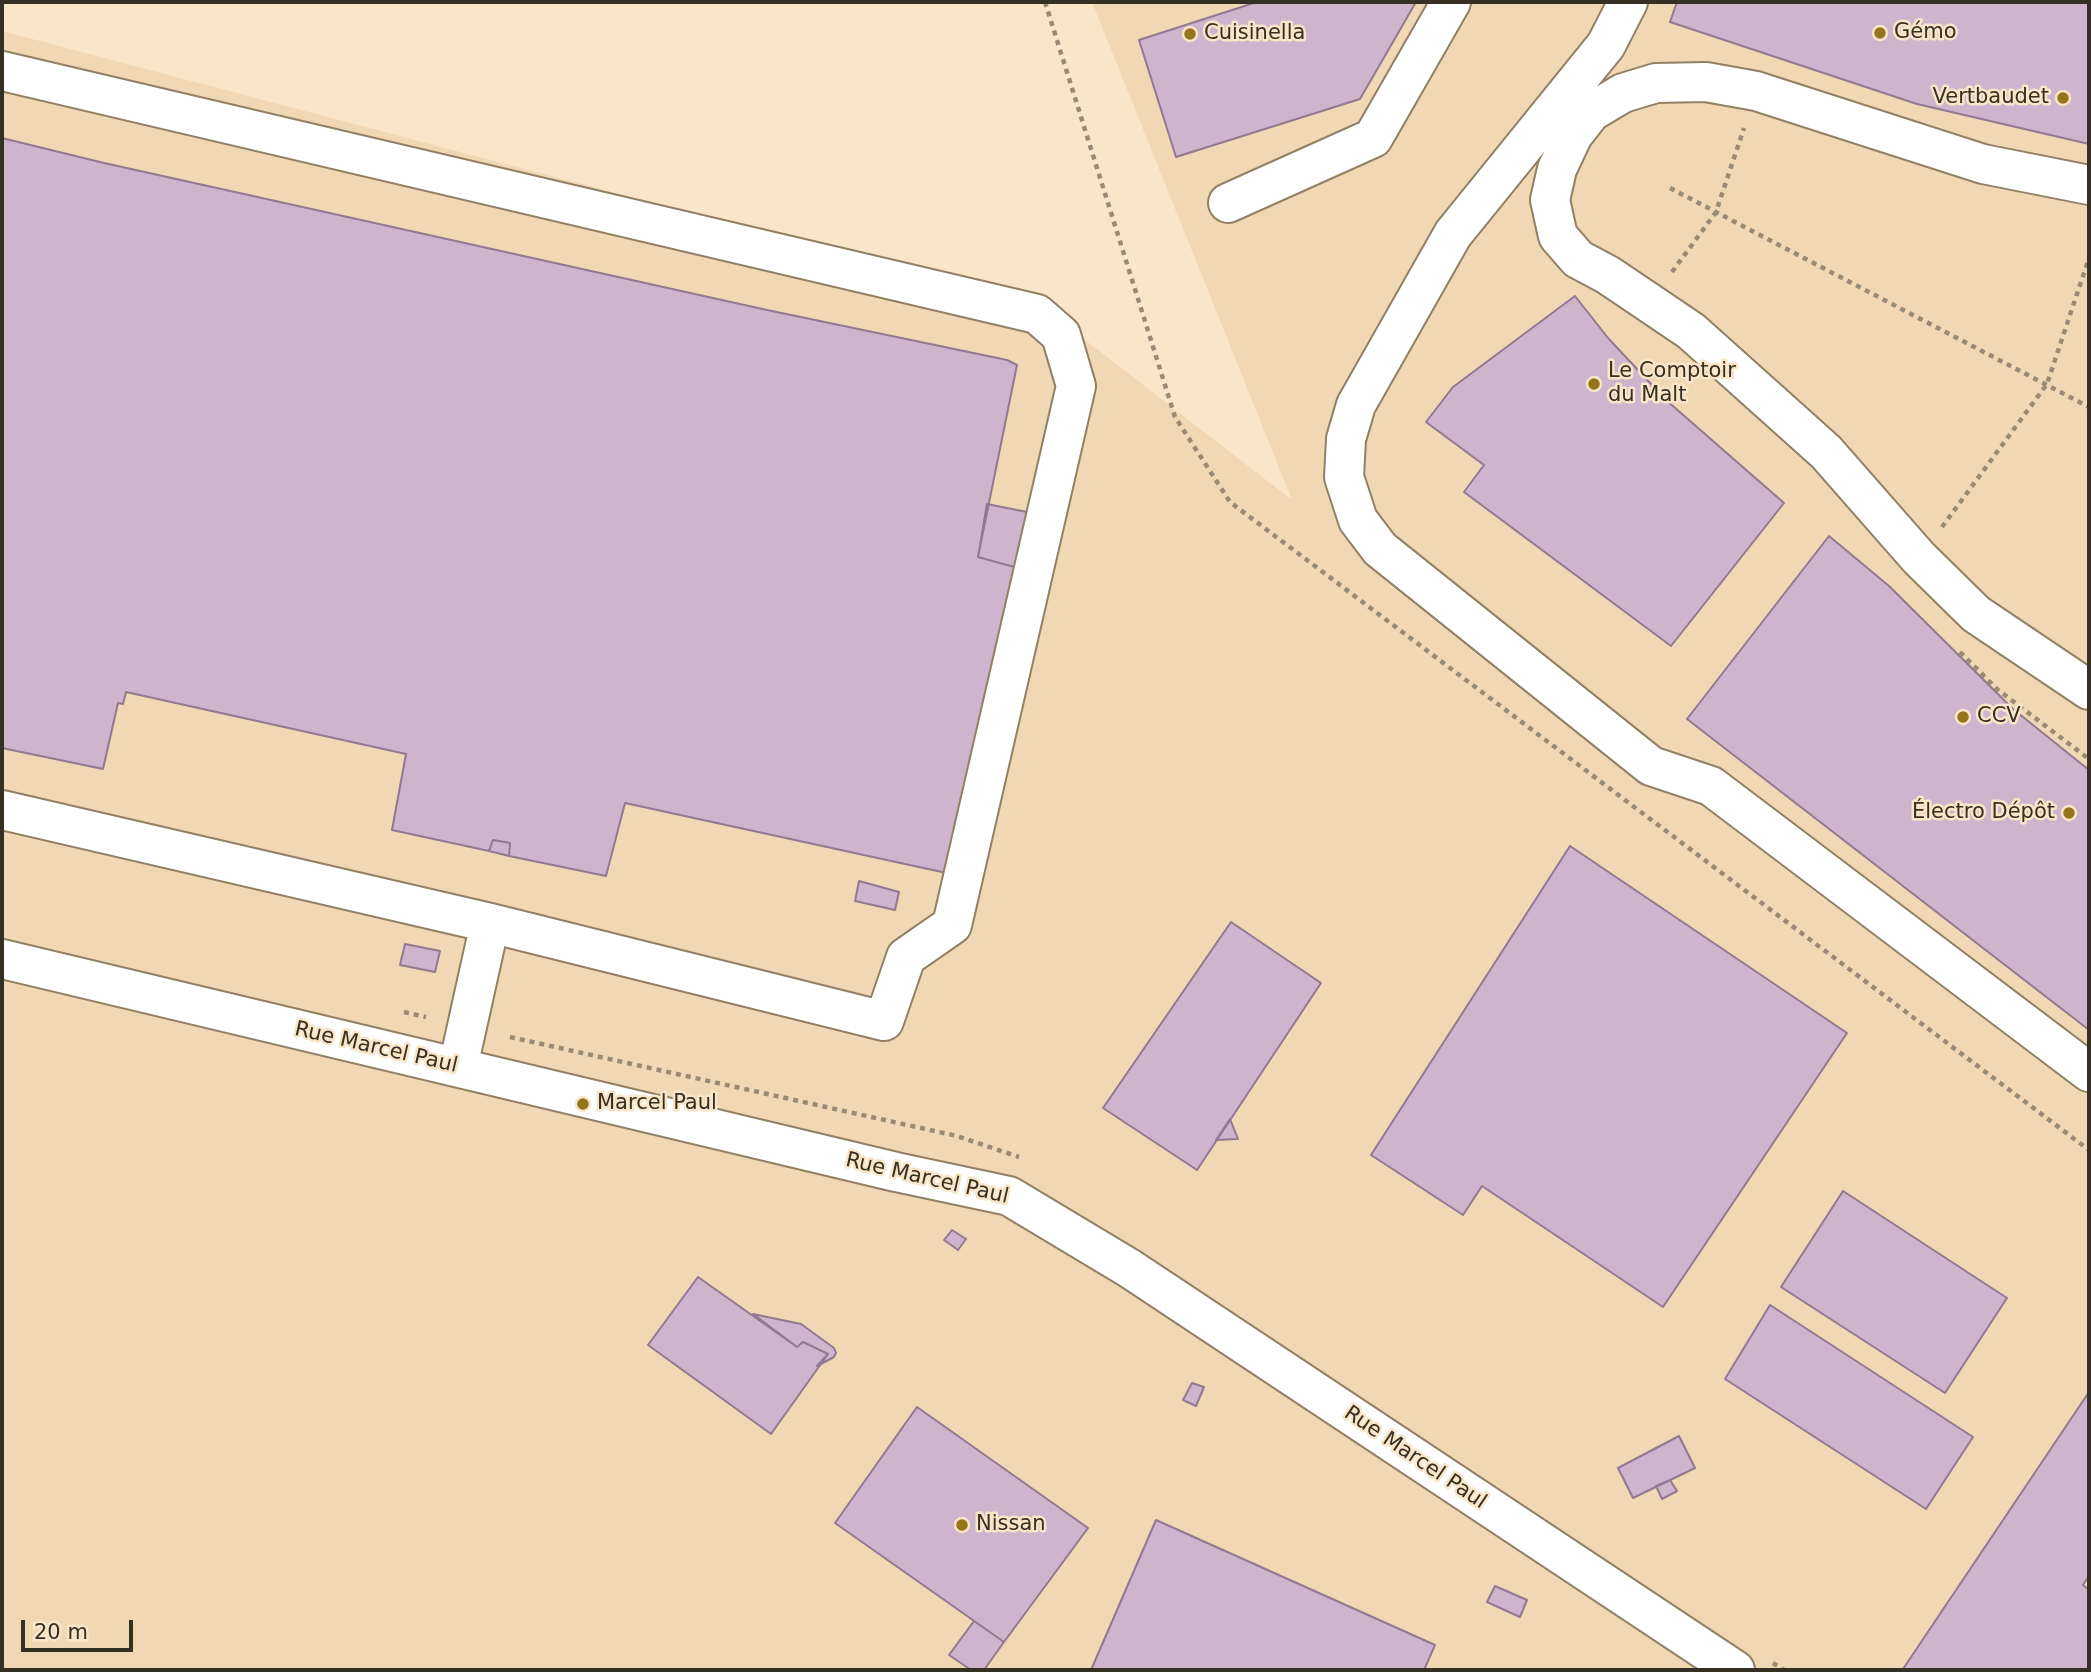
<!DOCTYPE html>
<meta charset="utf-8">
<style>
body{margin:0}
#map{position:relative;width:2091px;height:1672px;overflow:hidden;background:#f9e6c8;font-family:"DejaVu Sans",sans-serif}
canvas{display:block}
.frame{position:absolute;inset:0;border:4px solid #362f23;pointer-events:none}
.scale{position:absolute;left:21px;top:1620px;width:112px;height:32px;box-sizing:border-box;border:4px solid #362f23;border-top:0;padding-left:9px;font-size:21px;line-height:24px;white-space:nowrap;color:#362f23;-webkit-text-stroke:5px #f9e6c8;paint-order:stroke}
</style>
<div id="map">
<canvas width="2091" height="1672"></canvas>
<div class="frame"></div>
<div class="scale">20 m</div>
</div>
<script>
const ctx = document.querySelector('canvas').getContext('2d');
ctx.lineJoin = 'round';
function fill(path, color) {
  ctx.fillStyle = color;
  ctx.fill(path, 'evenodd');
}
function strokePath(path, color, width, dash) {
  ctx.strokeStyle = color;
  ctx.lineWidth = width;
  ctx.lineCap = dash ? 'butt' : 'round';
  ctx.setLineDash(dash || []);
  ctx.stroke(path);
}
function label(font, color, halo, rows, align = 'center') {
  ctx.font = font + ' "DejaVu Sans",sans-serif';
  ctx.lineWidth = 5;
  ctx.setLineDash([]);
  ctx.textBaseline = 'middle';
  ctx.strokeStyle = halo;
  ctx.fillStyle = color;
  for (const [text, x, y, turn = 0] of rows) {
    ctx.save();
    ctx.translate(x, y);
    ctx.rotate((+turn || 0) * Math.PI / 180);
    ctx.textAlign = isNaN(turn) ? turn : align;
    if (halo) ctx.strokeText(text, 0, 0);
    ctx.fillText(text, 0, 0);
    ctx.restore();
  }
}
fill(new Path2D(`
 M1092,2H2089V1670H2V31L1040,305L1292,500Z`), '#f0d8b4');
const building = new Path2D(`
 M1257,2H1416L1360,99L1176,157L1139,40Z
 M1677,2H2089V144L1917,104L1670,22Z
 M2,138L104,163L767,310L1007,360L1017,365L978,557L1018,568L951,874L625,803L606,876L509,856L510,843L493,840L489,851L392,830L406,754L126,692L123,704L118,703L103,769L2,748Z
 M1575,296L1608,338L1666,400L1784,503L1671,646L1464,492L1484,465L1426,422L1453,387Z
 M987,504L1032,513L1018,568L978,557Z
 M1829,536L1889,586L2013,709L2089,770V1030L1687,719Z
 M493,840L510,843L509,856L489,851Z
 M1570,846L1847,1033L1663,1307L1482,1186L1463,1215L1371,1155Z
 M859,881L899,892L895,910L855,901Z
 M1231,922L1321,983L1197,1170L1103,1108Z
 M405,944L440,951L435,972L400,965Z
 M1230,1119L1238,1139L1216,1140Z
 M1843,1191L2007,1298L1945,1393L1781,1287Z
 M952,1230L966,1239L958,1250L944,1240Z
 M698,1277L797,1347L803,1342L828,1354L771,1434L648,1345Z
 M1770,1305L1973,1437L1926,1509L1725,1379Z
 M753,1314L801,1324L834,1348L836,1353L834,1357L817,1366L828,1354L803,1342L797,1347Z
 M1192,1383L1204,1387L1196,1406L1183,1400Z
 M2089,1392V1576L2083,1585L2089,1590V1670H1905L1903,1669Z
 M917,1407L1088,1528L1004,1642L835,1523Z
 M1679,1436L1695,1468L1633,1498L1618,1468Z
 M1670,1480L1677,1491L1662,1499L1656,1486Z
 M1156,1520L1435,1645L1424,1670H1091Z
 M1495,1586L1527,1600L1520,1617L1487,1602Z
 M974,1621L1004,1642L984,1670H971L949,1655Z`);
fill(building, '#ceb4cd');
strokePath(building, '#917991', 2);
const minor = new Path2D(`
 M1628,2L1606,45L1453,234L1356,405L1346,439L1344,477L1358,520L1380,549L1651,766L1711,786L2089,1072
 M2,71L1037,314L1061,335L1076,386L952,925L906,957L884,1021L490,923L2,810
 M2089,185L1983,164L1756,91L1706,82L1656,83L1623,93L1591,112L1573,135L1557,169L1550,200L1558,236L1578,259L1608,275L1691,331L1826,452L1919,558L1976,614L2089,690
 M1228,203L1373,138L1451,2
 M2,959L896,1172L1009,1196L1129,1268L1735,1670
 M458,1067L490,923`);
strokePath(minor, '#918064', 42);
strokePath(new Path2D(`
 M1045,2L1175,417L1230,502L2089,1150
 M1670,188L2089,407
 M1672,272L1716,212L1744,128
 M1942,527L2047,384L2089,258
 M1960,652L1997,689L2089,759
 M404,1012L426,1017
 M510,1037L957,1136L1019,1157
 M1773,1663L1784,1670`), '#988b76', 4.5, [5, 5]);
strokePath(minor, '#fff', 38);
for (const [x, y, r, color] of [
 [1880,33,7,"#94751c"],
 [1190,34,7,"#94751c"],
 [2063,98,7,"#94751c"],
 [1594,384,7,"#94751c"],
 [1963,717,7,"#94751c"],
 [2069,813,7,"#94751c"],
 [583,1104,7,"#94751c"],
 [962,1525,7,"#94751c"]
]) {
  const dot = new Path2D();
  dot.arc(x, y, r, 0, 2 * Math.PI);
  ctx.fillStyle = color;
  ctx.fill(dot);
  strokePath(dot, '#f9e6c8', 2.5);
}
label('21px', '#362f23', '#f9e6c8', [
 ["Gémo",1894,33],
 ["Cuisinella",1204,34],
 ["Vertbaudet",2049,98,"right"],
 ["Le Comptoir",1608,372],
 ["du Malt",1608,396],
 ["CCV",1977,717],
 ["Électro Dépôt",2055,813,"right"],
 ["Marcel Paul",597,1104],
 ["Nissan",976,1525]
], 'left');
label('21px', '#362f23', '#f9e6c8', [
 ["Rue Marcel Paul",376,1048,13],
 ["Rue Marcel Paul",927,1179,13],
 ["Rue Marcel Paul",1415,1458,34]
]);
</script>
